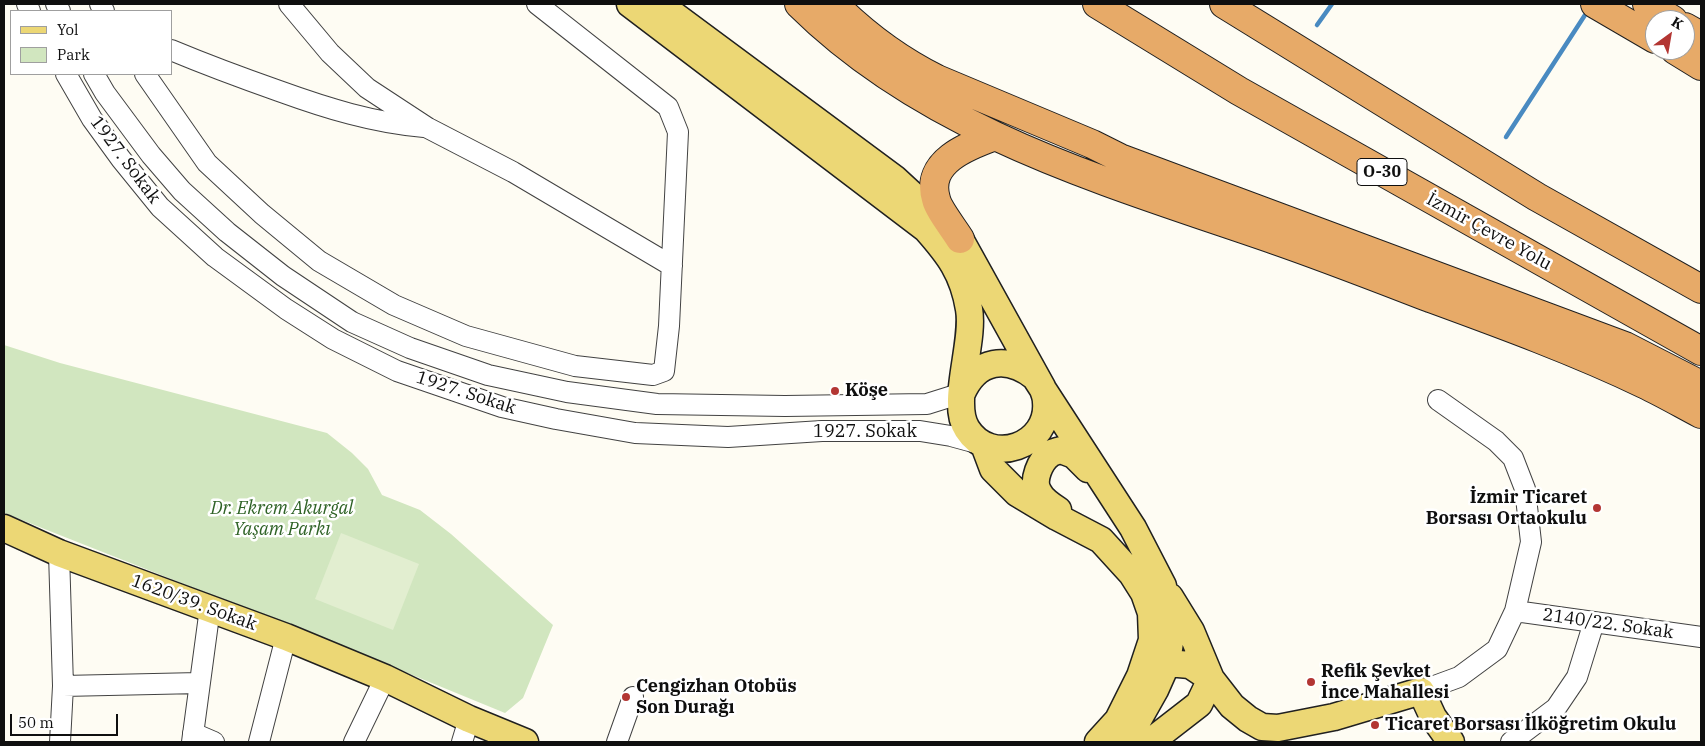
<!DOCTYPE html>
<meta charset="utf-8">
<style>
body{margin:0}
#map{position:relative;width:1705px;height:746px;overflow:hidden;background:#fefcf3;font-family:"IBM Plex Serif",serif}
canvas{display:block}
.frame{position:absolute;inset:0;border:5px solid #0f0f0f;pointer-events:none}
.legend{position:absolute;left:10px;top:10px;width:162px;height:65px;box-sizing:border-box;background:#fff;border:1px solid #9f9f9f;margin:0;padding:6px 9px;list-style:none;font-size:15px;color:#0f0f0f}
.legend li{display:flex;align-items:center;gap:10px;height:25px}
.legend b{width:25px;border:1px solid #9f9f9f}
.north{position:absolute;left:1645px;top:10px;width:50px;height:50px;box-sizing:border-box;background:#fff;border:1px solid #9f9f9f;border-radius:50%;rotate:32deg;font-size:14px;font-weight:700;line-height:20px;text-align:center;color:#0f0f0f}
.north::after{content:'';display:block;margin:auto;width:18px;height:22px;background:#b33633;clip-path:polygon(50% 0,100% 100%,50% 72%,0 100%)}
.scale{position:absolute;left:10px;top:714px;width:108px;height:22px;box-sizing:border-box;border:2px solid #0f0f0f;border-top:0;padding-left:6px;font-size:15px;line-height:18px;white-space:nowrap;color:#0f0f0f;-webkit-text-stroke:4px #fff;paint-order:stroke}
</style>
<div id="map">
<canvas width="1705" height="746"></canvas>
<div class="frame"></div>
<ul class="legend">
<li><b style="height:6px;background:#ecd775"></b>Yol</li>
<li><b style="height:14px;background:#d1e6bf"></b>Park</li>
</ul>
<div class="north">K</div>
<div class="scale">50 m</div>
</div>
<script>
const ctx = document.querySelector('canvas').getContext('2d');
ctx.lineJoin = 'round';
function fill(path, color) {
  ctx.fillStyle = color;
  ctx.fill(path, 'evenodd');
}
function strokePath(path, color, width, dash) {
  ctx.strokeStyle = color;
  ctx.lineWidth = width;
  ctx.lineCap = dash ? 'butt' : 'round';
  ctx.setLineDash(dash || []);
  ctx.stroke(path);
}
function label(font, color, halo, rows, align = 'center') {
  ctx.font = font + ' "IBM Plex Serif",serif';
  ctx.lineWidth = 5;
  ctx.setLineDash([]);
  ctx.textBaseline = 'middle';
  ctx.strokeStyle = halo;
  ctx.fillStyle = color;
  for (const [text, x, y, turn = 0] of rows) {
    ctx.save();
    ctx.translate(x, y);
    ctx.rotate((+turn || 0) * Math.PI / 180);
    ctx.textAlign = isNaN(turn) ? turn : align;
    if (halo) ctx.strokeText(text, 0, 0);
    ctx.fillText(text, 0, 0);
    ctx.restore();
  }
}
fill(new Path2D(`
 M4,345L60,363L327,433L352,453L368,469L382,495L420,510L451,534L553,625L523,698L505,713L366,656L4,513Z`), '#d1e6bf');
fill(new Path2D(`
 M341,533L419,564L393,630L315,599Z`), '#e2eed0');
strokePath(new Path2D(`
 M1317,25L1332,4
 M1506,137L1585,15`), '#498ac1', 4.5);
const minor = new Path2D(`
 M27,4L30,11
 M56,4L60,11
 M100,4L104,11
 M289,4L330,53L367,88L428,128L513,172L672,266
 M171,50C207,65 242,78 279,91C326,108 374,123 424,127
 M66,74L92,119L121,159L160,207L215,257L286,309L333,339L397,371L502,407L556,419L635,433L728,437L822,431H920L951,436L984,445
 M94,74L105,93L151,155L182,191L227,232L283,276L352,322L410,348L488,375L567,392L657,404L785,406L927,404L962,393
 M145,74L207,163L262,214L319,261L394,305L466,336L575,366L653,375L664,371L669,326L678,132L668,107L537,4
 M59,553L63,686L60,742
 M1515,611L1701,637
 M63,686L199,683
 M1421,691L1459,677L1497,649L1515,611L1531,542L1525,489L1513,458L1496,441L1438,400
 M193,733L214,742
 M192,742L210,608
 M259,742L286,637
 M354,742L385,678
 M462,742L469,719
 M617,742L633,697
 M1511,742L1556,708L1577,677L1594,622`);
const major = new Path2D(`
 M630,4L926,229C949,255 963,273 969,309C975,342 950,403 967,429C991,467 1050,446 1046,402C1046,397 1044,392 1042,387L960,239L895,179L659,4
 M962,393C977,359 1007,355 1035,377L1133,528L1163,586L1171,635L1167,663L1155,690L1137,722L1120,742
 M984,445L993,469L1017,493L1057,517L1101,540L1132,574L1144,593L1151,613L1152,640L1140,676L1118,720L1098,742
 M1058,510C1050,505 1042,500 1038,491C1032,480 1040,461 1050,454C1053,452 1058,451 1061,450L1074,455L1088,469
 M4,528L59,553L286,637L385,678L469,719L525,742
 M1152,670L1167,663L1190,665L1211,679L1232,706L1248,719L1262,727L1278,728L1334,717L1421,691L1433,717L1451,742
 M1150,742L1199,704L1211,679L1191,631L1170,597`);
const highway = new Path2D(`
 M799,4C928,132 1107,182 1275,240C1327,258 1378,278 1430,298C1501,324 1575,351 1644,384C1663,393 1682,404 1701,414
 M834,4C864,34 899,60 937,79L1092,144L1120,158L1625,346L1701,385
 M1097,4L1239,91L1701,351
 M1224,4L1537,197L1701,289
 M1595,4L1655,39
 M1647,4L1673,20
 M1685,27L1701,36
 M1675,50L1701,66
 M960,239C954,229 938,209 936,199C925,162 967,146 995,136`);
strokePath(minor, '#424242', 22);
strokePath(major, '#202020', 29);
strokePath(highway, '#202020', 30);
strokePath(minor, '#fff', 20);
strokePath(major, '#ecd775', 26);
strokePath(highway, '#e7aa68', 28);
for (const [x, y, r, color] of [
 [835,391,5,"#b33633"],
 [1597,508,5,"#b33633"],
 [1311,682,5,"#b33633"],
 [626,697,5,"#b33633"],
 [1375,725,5,"#b33633"]
]) {
  const dot = new Path2D();
  dot.arc(x, y, r, 0, 2 * Math.PI);
  ctx.fillStyle = color;
  ctx.fill(dot);
  strokePath(dot, '#fff', 2);
}
for (const [x, y, w] of [
 [1382,172,50]
]) {
  const box = new Path2D();
  box.roundRect(x - w / 2, y - 13.5, w, 27, 4);
  ctx.fillStyle = '#fff';
  ctx.fill(box);
  strokePath(box, '#0f0f0f', 1);
}
label('bold 16px', '#0f0f0f', null, [
 ["O-30",1382,172]
]);
label('18px', '#0f0f0f', '#fff', [
 ["1927. Sokak",125,160,53],
 ["İzmir Çevre Yolu",1489,232,29],
 ["1927. Sokak",466,393,18],
 ["1927. Sokak",865,432],
 ["1620/39. Sokak",194,603,20],
 ["2140/22. Sokak",1608,624,8]
]);
label('bold 18px', '#0f0f0f', '#fff', [
 ["Köşe",845,391],
 ["İzmir Ticaret",1587,498,"right"],
 ["Borsası Ortaokulu",1587,519,"right"],
 ["Refik Şevket",1321,672],
 ["İnce Mahallesi",1321,693],
 ["Cengizhan Otobüs",636,687],
 ["Son Durağı",636,708],
 ["Ticaret Borsası İlköğretim Okulu",1385,725]
], 'left');
label('italic 18px', '#2e6225', '#fff', [
 ["Dr. Ekrem Akurgal",282,509],
 ["Yaşam Parkı",282,530]
]);
</script>
